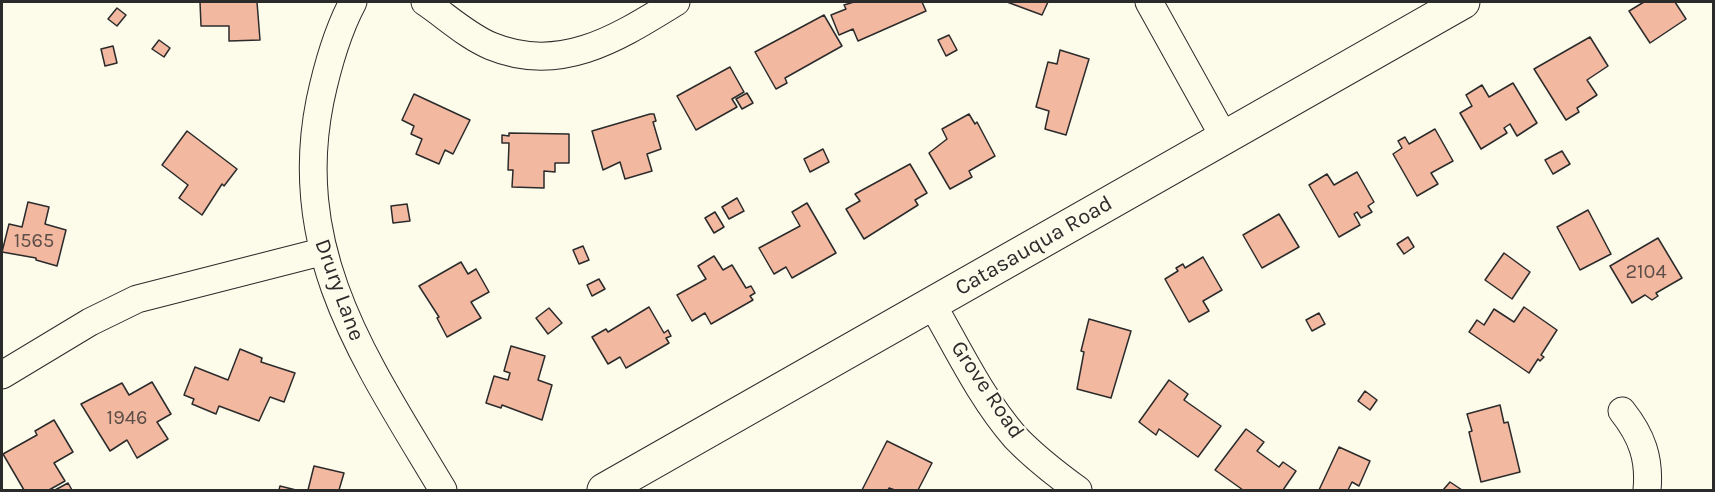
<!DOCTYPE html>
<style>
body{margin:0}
#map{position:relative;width:1715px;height:492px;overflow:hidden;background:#fdfbea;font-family:Karla,sans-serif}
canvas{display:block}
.frame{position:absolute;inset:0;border:3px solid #2b2b2b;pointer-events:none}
</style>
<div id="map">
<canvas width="1715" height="492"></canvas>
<div class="frame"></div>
</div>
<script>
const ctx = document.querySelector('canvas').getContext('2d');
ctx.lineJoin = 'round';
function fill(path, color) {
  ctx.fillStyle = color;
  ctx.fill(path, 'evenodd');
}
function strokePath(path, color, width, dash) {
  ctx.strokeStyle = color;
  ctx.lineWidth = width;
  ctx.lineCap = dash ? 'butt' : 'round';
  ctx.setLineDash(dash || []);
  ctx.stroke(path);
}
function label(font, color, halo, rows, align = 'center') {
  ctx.font = font + ' Karla,sans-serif';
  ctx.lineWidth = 4.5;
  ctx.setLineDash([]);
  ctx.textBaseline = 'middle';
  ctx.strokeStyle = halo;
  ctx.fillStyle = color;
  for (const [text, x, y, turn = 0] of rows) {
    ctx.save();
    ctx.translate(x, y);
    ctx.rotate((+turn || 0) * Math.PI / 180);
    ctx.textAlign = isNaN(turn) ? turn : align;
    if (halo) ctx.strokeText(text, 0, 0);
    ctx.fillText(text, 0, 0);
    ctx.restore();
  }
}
const building = new Path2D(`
 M200,2H257L260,40L229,41V26H201Z
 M854,2H922L926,11L858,41L853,29L839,35L831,15L846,9L844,5Z
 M1007,2H1048L1042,15Z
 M1644,2H1675L1686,19L1650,43L1629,11Z
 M117,8L126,15L117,26L108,19Z
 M824,15L842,46L785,78L787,83L776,89L755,52Z
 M949,35L957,50L946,56L938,40Z
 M1590,37L1608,66L1587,80L1597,95L1577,108L1579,112L1566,120L1534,69Z
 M159,40L170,48L164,57L152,49Z
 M113,46L117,63L105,66L101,49Z
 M1060,50L1089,59L1066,135L1045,129L1049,111L1036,107L1048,62L1057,64Z
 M730,67L744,92L732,99L737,107L696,130L677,96Z
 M1513,83L1537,123L1517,136L1510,124L1504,128L1507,133L1481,149L1460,113L1472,106L1466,95L1482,85L1489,97Z
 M747,93L753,103L742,109L736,99Z
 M414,94L470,120L453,154L445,150L439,164L416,154L422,139L411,134L414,126L402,120Z
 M650,114H654L656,121L653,122L661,149L647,154L652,171L625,179L620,162L603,170L592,131Z
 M969,114L975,124L977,122L995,156L969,171L972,177L950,189L929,153L947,139L942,129Z
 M1435,129L1453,161L1431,173L1438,184L1417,196L1393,154L1402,148L1398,141L1405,137L1409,144Z
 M187,131L237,169L224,186L222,184L202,215L179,198L188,185L162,165Z
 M509,133L569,134V163H555V172L544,171V188L512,187L513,170H508L509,143H502V135L509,136Z
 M823,149L829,162L810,172L804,159Z
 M1562,151L1570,164L1553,174L1545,160Z
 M910,164L927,193L915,200L918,205L864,239L846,209L860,201L855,194Z
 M1357,172L1374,202L1368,206L1372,212L1361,218L1357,212L1354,214L1360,225L1339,237L1309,185L1327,174L1334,185Z
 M737,198L744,211L729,219L722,207Z
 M28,202L49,207L45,224L66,230L57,266L36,260V258L2,252L9,224L22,227Z
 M807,203L836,253L792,278L786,267L774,274L759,248L800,226L792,212Z
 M407,204L410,221L393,223L391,206Z
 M1588,210L1611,254L1580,270L1557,227Z
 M715,212L724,227L714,233L705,218Z
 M1279,214L1299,247L1262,268L1243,235Z
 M1408,237L1414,247L1404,254L1397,244Z
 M1658,238L1682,278L1656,293L1658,296L1652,300L1645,295L1632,303L1610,266Z
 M583,246L589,260L579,264L573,250Z
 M1504,253L1530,272L1512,299L1485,280Z
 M714,256L723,270L732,265L746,288L751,286L755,293L750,296L753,300L711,324L705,313L692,321L677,295L706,279L698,266Z
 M1203,257L1222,290L1203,301L1209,311L1189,322L1165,279L1178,271L1176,268L1183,264L1185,268Z
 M461,262L468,274L476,269L489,292L471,302L481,318L447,337L437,318L439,317L419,286Z
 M599,279L605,289L592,296L587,285Z
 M649,307L664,333L668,330L671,336L666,338L669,343L626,368L620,357L608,364L592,337L606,329L608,332Z
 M1524,307L1557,330L1541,355L1544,357L1540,361L1538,359L1529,373L1469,332L1477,320L1484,325L1494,309L1514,322Z
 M549,308L562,323L548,334L536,318Z
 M1319,313L1325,324L1312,331L1306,320Z
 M1089,319L1131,331L1111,398L1077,389L1084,352L1081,351Z
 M511,346L545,356L538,380L552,385L542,420L502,405L501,408L486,403L494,376L508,380L510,373L504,371Z
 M240,349L262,358L261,362L295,373L284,402L270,397L259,421L219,406L216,414L192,404L194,399L184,395L195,367L228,380Z
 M1169,380L1188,394L1184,400L1221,426L1198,457L1159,429L1156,435L1139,422Z
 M152,382L171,414L157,422L168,439L137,458L127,440L110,451L81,404L122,383L129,395Z
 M1365,391L1377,400L1370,410L1358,401Z
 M1500,405L1504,423L1508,422L1520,472L1481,482L1469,432L1472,431L1467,414Z
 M54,420L73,452L54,463L65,481L49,490H24L3,454L37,435L35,431Z
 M1246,429L1264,442L1257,451L1279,467L1283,462L1296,471L1283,490H1243L1215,470Z
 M887,441L932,463L918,490H895L889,488L888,490H862Z
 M1339,447L1370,461L1359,486L1352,482L1348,490H1319Z
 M314,466L344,473L339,490H308Z
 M1450,482L1462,490H1443Z
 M68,483L72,490H55Z
 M280,486L296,490H279Z`);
fill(building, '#f2b8a0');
strokePath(building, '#2b2b2b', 1.5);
const minor = new Path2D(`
 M353,2C337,32 327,68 320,101C289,255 368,364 443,490
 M425,2C446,16 467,36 491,46C561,75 619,37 676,2
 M1149,2L1224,137
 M932,304C958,349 981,398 1015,437C1034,457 1056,474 1078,490
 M2,375L90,322L137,299L321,252
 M1622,411C1642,436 1650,459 1647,490`);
const tertiary = new Path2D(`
 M604,490L1463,2`);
strokePath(minor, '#2b2b2b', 29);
strokePath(tertiary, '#2b2b2b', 35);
strokePath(minor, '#fdfbea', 27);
strokePath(tertiary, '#fdfbea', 33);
label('20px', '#5d4e48', null, [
 ["1565",34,241],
 ["2104",1646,272],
 ["1946",127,418]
]);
label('22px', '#2b2b2b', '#fdfbea', [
 ["Catasauqua Road",1034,246,-30],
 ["Drury Lane",339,290,70],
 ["Grove Road",987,390,56]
]);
</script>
